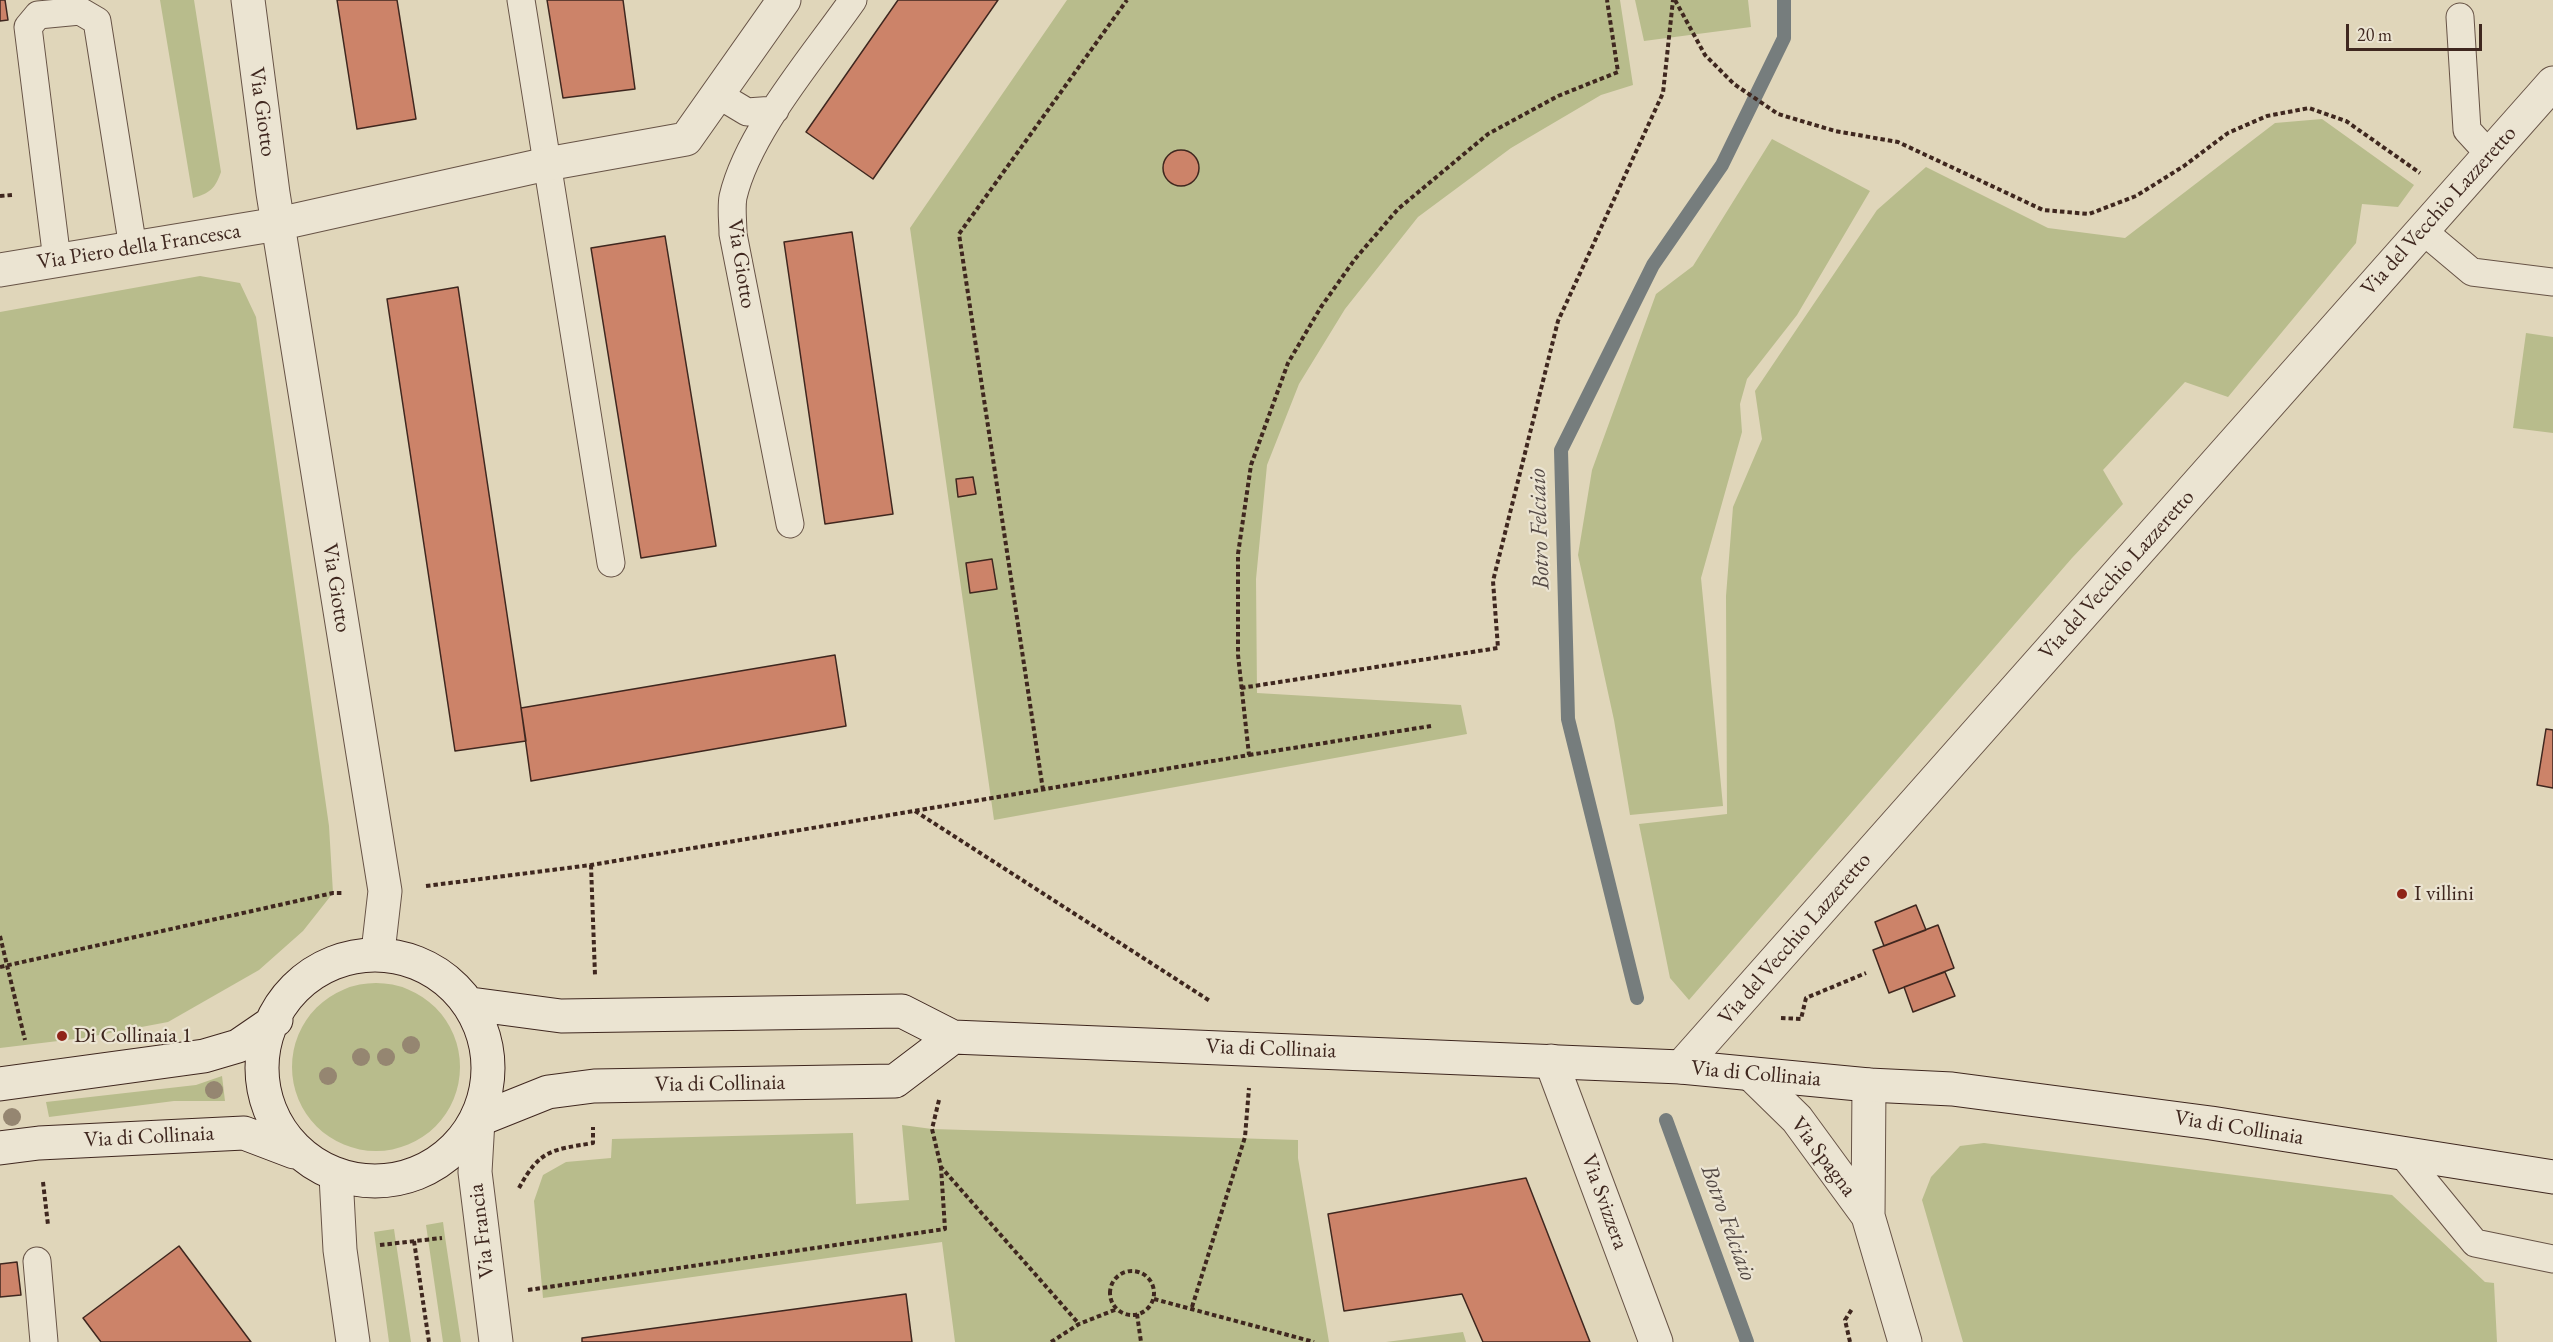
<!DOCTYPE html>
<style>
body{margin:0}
#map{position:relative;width:2553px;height:1342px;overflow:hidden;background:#e0d6ba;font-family:"EB Garamond",serif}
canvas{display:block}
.scale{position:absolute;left:2346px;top:24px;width:136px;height:27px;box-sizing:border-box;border:3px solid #3f271f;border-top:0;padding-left:8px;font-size:18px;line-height:21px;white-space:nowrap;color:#3f271f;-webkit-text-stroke:4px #ebe4d2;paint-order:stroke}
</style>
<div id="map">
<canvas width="2553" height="1342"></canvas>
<div class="scale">20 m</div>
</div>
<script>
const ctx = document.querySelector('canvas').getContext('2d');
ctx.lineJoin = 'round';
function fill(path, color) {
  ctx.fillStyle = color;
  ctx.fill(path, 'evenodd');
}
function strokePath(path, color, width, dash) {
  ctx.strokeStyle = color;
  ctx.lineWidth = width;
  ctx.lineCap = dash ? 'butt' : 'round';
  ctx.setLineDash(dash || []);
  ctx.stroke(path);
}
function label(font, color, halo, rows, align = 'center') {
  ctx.font = font + ' "EB Garamond",serif';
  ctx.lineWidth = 4.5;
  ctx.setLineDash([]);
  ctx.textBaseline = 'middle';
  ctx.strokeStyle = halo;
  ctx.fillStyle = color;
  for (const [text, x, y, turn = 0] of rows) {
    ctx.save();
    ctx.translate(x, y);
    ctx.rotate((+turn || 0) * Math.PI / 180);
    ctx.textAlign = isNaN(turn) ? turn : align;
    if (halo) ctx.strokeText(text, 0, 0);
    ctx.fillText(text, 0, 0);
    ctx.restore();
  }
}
fill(new Path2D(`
 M160,0H194L221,172C215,189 210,193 193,198Z
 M1067,0H1620L1633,85L1601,95L1511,148L1418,217L1345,309L1299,384L1267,465L1256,579L1257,693L1461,705L1467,734L994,820L910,228Z
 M1635,0H1748L1751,27L1644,41Z
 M2322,119L2414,185L2398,207L2362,204L2356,243L2228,397L2185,382L2103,470L2123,504L2072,558L1689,1000L1670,978L1639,824L1727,814L1726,596L1733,507L1762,439L1755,391L1877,210L1926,167L2048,228L2125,238L2275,123Z
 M1772,139L1870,191L1797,315L1747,379L1740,404L1742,432L1701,578L1723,806L1630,815L1614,720L1578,555L1592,470L1656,294L1693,266Z
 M200,276L240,283L256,317L329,826L333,893L303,931L259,970L168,1022L83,1038L0,1048V312Z
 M2526,333L2553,337V433L2513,428Z
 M292 1067a84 84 0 1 1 168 0a84 84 0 1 1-168 0Z
 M222,1076L225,1101H174L49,1117L46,1102L196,1085Z
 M902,1125L932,1129L1298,1140V1158L1329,1342H955L942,1242L543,1298L534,1201L543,1175L566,1162L611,1158L612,1139L853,1133L856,1204L909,1200Z
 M1984,1143L2392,1195L2485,1282L2494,1283L2497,1342H1963L1922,1200L1931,1177L1960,1146Z
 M443,1222L445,1237L461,1342H443L426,1225Z
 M394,1229L396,1243L411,1342H389L374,1232Z
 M1463,1332L1466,1342H1386Z`), '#b8bc8c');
strokePath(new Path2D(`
 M1637,998L1568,719L1561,450L1653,265L1722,165L1784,38V0
 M1666,1120L1747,1342`), '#767d7d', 14);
const building = new Path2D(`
 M0,0H5L8,20L0,21Z
 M337,0H397L416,119L357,129Z
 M547,0H623L635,89L563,98Z
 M898,0H998L873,179L806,132Z
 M1163 168a18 18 0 1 1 36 0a18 18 0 1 1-36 0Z
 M852,232L893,514L825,524L784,242Z
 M665,236L716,546L641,558L591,248Z
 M458,287L526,741L455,751L387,299Z
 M973,477L976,494L958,497L956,479Z
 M992,559L997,589L970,593L966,563Z
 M835,655L846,726L531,781L521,708Z
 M2546,729L2553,730V788L2537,785Z
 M1916,905L1926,930L1884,946L1875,922Z
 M1938,925L1954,968L1889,993L1873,950Z
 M1945,972L1955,996L1913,1012L1904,987Z
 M1526,1178L1590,1342H1483L1462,1294L1344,1311L1328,1214Z
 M179,1246L251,1342H101L83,1318Z
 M17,1262L21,1295L0,1297V1264Z
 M906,1294L912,1342H582V1338Z`);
fill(building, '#cc8369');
strokePath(building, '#3f271f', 1.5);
const lane = new Path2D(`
 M521,0L611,563
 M2460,17L2467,130L2489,154
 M717,94L747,112L775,110
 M2422,230L2472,272L2553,282
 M57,260L28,27L38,15L80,11L97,21L133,248
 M790,524L733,234C733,222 731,208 733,197C748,132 814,56 853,0
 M2402,1154L2475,1243L2553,1259
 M37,1261L44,1342`);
const street = new Path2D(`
 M248,0L273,193L385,891L378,952
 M0,270L278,224L547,164L686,139L784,0
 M1551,1061L1656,1342
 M1681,1067L2553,83
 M1751,1074L1797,1119L1868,1216
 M1869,1085L1868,1216L1905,1342
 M478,1120L475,1172L496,1342
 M336,1176L340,1250L353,1342`);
const secondary = new Path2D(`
 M262 1068a113 113 0 1 1 226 0a113 113 0 1 1-226 0Z
 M471,1004L561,1016L902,1011L953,1037L1681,1067L1869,1085L1952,1089L2211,1123L2553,1177
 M0,1084L204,1056L238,1046L276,1020
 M478,1120L548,1092L594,1086L895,1081L953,1037
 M0,1148L39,1143L244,1133L294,1152`);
strokePath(lane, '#675346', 29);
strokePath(street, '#675346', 35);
strokePath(secondary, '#3f271f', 35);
strokePath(new Path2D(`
 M1675,0L1705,55L1734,84L1778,114L1835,131L1898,142L2043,210L2089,214L2136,196L2184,166L2228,133L2267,116L2309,108L2346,121L2420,173
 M0,196L12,195
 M1241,688L1498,648L1493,581L1558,321L1663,93L1673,0
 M1249,755L1431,726
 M1043,790L959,234L1127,0
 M915,811L1210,1001
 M591,865L595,975
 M426,886L591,865L1249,755L1238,655V554L1251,465L1288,363L1321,307L1355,259L1398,209L1488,134L1558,96L1618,72L1607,0
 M0,936L25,1040
 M0,967L333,893H344
 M1781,1018L1801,1019L1806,998L1866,973
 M939,1100L932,1129L941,1167L1079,1324
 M43,1182L48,1225
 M519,1188C540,1149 552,1150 593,1143V1127
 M414,1241L429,1342
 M380,1245L442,1238
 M1110 1293a22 22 0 1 1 44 0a22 22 0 1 1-44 0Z
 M528,1290L945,1229L941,1167
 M1154,1299L1314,1342
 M1192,1307L1245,1137L1249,1088
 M1137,1314L1141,1342
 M1051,1342L1079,1324L1117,1309
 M1850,1342L1845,1320L1852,1309`), '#3f271f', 4, [4.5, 3]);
strokePath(lane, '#ebe4d2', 27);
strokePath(street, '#ebe4d2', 33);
strokePath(secondary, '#ebe4d2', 33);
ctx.fillStyle = '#958671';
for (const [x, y] of [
 [411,1045],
 [361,1057],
 [386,1057],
 [328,1076],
 [214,1090],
 [12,1117]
]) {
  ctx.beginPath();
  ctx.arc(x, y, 9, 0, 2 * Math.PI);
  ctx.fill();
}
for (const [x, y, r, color] of [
 [2402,894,6,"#8f2418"],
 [62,1036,6,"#8f2418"]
]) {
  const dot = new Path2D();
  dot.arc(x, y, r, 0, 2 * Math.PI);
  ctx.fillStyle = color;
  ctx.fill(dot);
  strokePath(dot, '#ebe4d2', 2);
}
label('22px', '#3f271f', '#ebe4d2', [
 ["Via Giotto",262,112,82],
 ["Via del Vecchio Lazzeretto",2439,211,-48],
 ["Via Piero della Francesca",139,247,-9],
 ["Via Giotto",741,264,81],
 ["Via del Vecchio Lazzeretto",2117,575,-48],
 ["Via Giotto",336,588,81],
 ["Via del Vecchio Lazzeretto",1795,939,-49],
 ["Via di Collinaia",1271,1049,2],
 ["Via di Collinaia",1756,1074,5],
 ["Via di Collinaia",720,1084,-1],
 ["Via di Collinaia",2239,1128,9],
 ["Via di Collinaia",149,1137,-3],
 ["Via Spagna",1823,1157,53],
 ["Via Svizzera",1604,1202,70],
 ["Via Francia",482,1231,-97]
]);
label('22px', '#3f271f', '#ebe4d2', [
 ["I villini",2414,894],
 ["Di Collinaia 1",74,1036]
], 'left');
label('italic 24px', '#564b46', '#ebe4d2', [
 ["Botro Felciaio",1540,529,-92],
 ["Botro Felciaio",1728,1223,70]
]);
</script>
